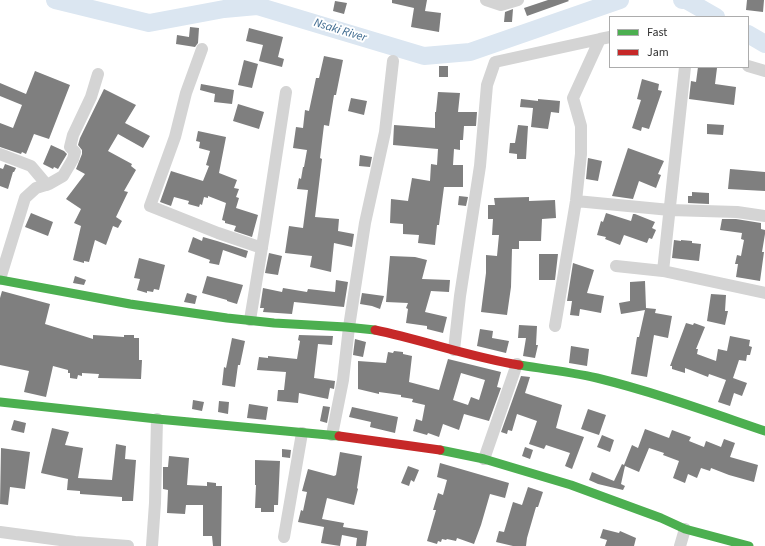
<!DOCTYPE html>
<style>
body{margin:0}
#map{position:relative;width:765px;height:546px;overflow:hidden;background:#fff;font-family:"Source Sans 3",sans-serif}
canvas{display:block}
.legend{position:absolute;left:609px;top:16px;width:140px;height:52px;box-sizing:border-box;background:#fff;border:1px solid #acacac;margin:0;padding:5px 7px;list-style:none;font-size:12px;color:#303030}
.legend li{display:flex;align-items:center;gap:8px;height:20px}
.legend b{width:20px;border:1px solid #acacac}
</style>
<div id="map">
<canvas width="765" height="546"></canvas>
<ul class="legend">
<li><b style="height:5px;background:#4caf50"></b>Fast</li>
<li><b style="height:5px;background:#c62828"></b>Jam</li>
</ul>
</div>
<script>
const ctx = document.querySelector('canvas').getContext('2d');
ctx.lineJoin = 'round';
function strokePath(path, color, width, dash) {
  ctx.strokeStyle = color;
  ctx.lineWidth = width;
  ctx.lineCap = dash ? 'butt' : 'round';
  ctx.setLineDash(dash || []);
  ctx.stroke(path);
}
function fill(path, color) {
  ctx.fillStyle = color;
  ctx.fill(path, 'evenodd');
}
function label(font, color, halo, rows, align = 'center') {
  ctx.font = font + ' "Source Sans 3",sans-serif';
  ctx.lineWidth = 4;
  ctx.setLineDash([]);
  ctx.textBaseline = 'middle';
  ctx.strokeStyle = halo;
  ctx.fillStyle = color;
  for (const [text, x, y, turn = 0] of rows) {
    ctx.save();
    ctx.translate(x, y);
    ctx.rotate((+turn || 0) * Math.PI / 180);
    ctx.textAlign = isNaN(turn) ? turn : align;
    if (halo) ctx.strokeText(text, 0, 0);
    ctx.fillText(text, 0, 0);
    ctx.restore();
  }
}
strokePath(new Path2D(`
 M55,0L149,23L224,9L257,6L424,56L470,52L620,0
 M682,0H686L716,17
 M748,34L765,44`), '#dbe6f1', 18);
fill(new Path2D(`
 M392,0H427L425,11L441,13L439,32L411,27L414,8L392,3Z
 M548,0H568L569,1L527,16L524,8Z
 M747,0H764L763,12L746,10Z
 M335,1L347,3L344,14L333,11Z
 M513,9L512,22H504L505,12Z
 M190,27L199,28L198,43L195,47L176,44L177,35L189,37Z
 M249,28L283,37L278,57L284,59L282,67L259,61L263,45L246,41Z
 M324,56L343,60L336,95H334L329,126L324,125L320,158L322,159L315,217L339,219L338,231L354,234L352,247L334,243L331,272L310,267L312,256L285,253L289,226L303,228L308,190L297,189L299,178L301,179L303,167H304L307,150L293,148L296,127L303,128L305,110L309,111L316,78H319Z
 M244,60L258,64L252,88L238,85Z
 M439,66H448V77H439Z
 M698,67L717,68L715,84L736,87L734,105L689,99L691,81L696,82Z
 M35,71L70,85L49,139L34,134L26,154L22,152L21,154L0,147V123L13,128L22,105L0,96V83L26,94Z
 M642,79L659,84L658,90L662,91L649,129L642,127L641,131L632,128L641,100L637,99Z
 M201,84L234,90L232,104L214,102L215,94L200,90Z
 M104,89L136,105L125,123L150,136L143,148L118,134L108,151L132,164L131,166L136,170L124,191L128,192L116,217L122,221L118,228L113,226L106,245L95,240L89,262L84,261V263L73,260L81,226L74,223L81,209L66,199L85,174L76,169L82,154V150L78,145L80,138Z
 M438,92L460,93L458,112H477L476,126H464L463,140H460V150L454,149L453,165H463V187H444L439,225H437L435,245L418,243L419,235L403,234V224L390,223L391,199L408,201L412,178L430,181L431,164L437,165L438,149L393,145L394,125L435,128V112H436Z
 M351,98L367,101L364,115L348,111Z
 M521,99L538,101V99L560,101L559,113L551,112L548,129L531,127L533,108L520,107Z
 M238,104L264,112L259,129L233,121Z
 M707,124L724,125L723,135L707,134Z
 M518,125L528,126L526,159H517V154L509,153L510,143H515Z
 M198,131L226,137L219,173L237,180L234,188L239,189L236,197L239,198L236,208L258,215L252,237L234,231L236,226L225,223V221L222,220L226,203L208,196V198L204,197L202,205L200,204L199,207L188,204L189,201L174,197L171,206L160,202L171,171L203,181L209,166L206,165L210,151L199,148L200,142L196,141Z
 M51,145L64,151L67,154L58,169L54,167L53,169L43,164Z
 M628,148L664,161L658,174L661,175L656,188L639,181L633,199L612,196Z
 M360,155L372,157L370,167L359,166Z
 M588,158L602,161L598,181L586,179Z
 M5,164L16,168L14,172H13L8,189L0,186V168L3,169Z
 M730,169L765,172V191L728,189Z
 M692,192L709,193V204L688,203V196H692Z
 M459,196L468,197L466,206L458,205Z
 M529,197V201L555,200L556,218L542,219L541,241H519V249H512L511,287L507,315L481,312L486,273V255L497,256L499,235H492L493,219H488V205H495L494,198Z
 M31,213L53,222L48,236L25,227Z
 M606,213L631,221L633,214H635L655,222L652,228L656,230L652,239L649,238L647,243L624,235L620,245L605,239L606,237L597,235L601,221L603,222Z
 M722,219H736L761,223V229L765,230V234L762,252H764L760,281L736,277L738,264H735L737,255L741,256L744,240L741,239L742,233L720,230Z
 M193,237L202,241L203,237L217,241L248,251L246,258L223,250L219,265L209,263L210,260L188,252Z
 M674,240L681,241V240L692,241V243L701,244L699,261L672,258Z
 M269,253L282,256L278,275L265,273Z
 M539,254H558L555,280H539Z
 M390,256L415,257L427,260L422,279L450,280L449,292L431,291L425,312L447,317L443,333L427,329V326L406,323L408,309L406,308L408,303L386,302Z
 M139,258L165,265L159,290L154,289L153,292L147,291V293L137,290L140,279L134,278Z
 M573,263L594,270L587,293L604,296L601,313L580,309L579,316L570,315L572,301H567Z
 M75,276L86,280L84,285L73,283Z
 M207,276L243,285L237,304L227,301V300L202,293Z
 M336,280L348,282L344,307L294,302L292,314L263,312L264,308H260L263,288L282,292L283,288L307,292L308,289L335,292Z
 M645,281L646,308L656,309L655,313L672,316L668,338L654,335L647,377L631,374L637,337H639L645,310L621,314L619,303L630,301V282Z
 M2,291L50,304L45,324L93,339V335L124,337V335H134V338H139V360H142L141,379L98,378L99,374L82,373V376L78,375L77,379L70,378V373H68V370L53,366L46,397L24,392L29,371L0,365V298Z
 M187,293L197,296L195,304L184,302Z
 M362,293L384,296L380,309L372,306L360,304Z
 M711,294L726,295L725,311H728L725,325L707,321Z
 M686,323L693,325L694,323L705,327L696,349H698L697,354L716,361L718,349L727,351L730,336L750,340L749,346L752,347L750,355H747L746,361L739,360L733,378L747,383L742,396L734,393L730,406L718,402L726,380L709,374L708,377L685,368V373L672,369V366H670Z
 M519,325L537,326L536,345H538L535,358L523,356L526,338H518Z
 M480,329L493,331L492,338L509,341L506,353L477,346Z
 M299,335L333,336L332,345L318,344L314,378L335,381L334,389L330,388L328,399L299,393L298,403L277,401L278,390H284L286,372L257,370L259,357L268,358V356L297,359L300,341L298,340Z
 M232,338L245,341L240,365H238L235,387L222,385L224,367L226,368Z
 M355,339L366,342L363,357L353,355Z
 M571,346L589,349L587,366L569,363Z
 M394,351L403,352V354L412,356L409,382L439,390L448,359L501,372L497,387L501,388L489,421L464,414L459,430L443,424L439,437L428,433L427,435L413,431L416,419L422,421L425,405L412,402L413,399L401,397V395L379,392V394L358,389V361L386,363L388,352L393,353ZM461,373L485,380L479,400L471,397L468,405L453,400Z
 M521,376L530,377L525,393L562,405L556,428L584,437L572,469L565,466L570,453L546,445L544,449L529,444L537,421L517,414L512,431L508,430L507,434L501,432Z
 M193,400L204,402L202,411L192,409Z
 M219,401L229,402L228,414L218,412Z
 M249,404L268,407L266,420L247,418Z
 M323,406L330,407L327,423L320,421Z
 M352,407L398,417L395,433L370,427L371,422L349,417Z
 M588,409L606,415L599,435L581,429Z
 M14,420L26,423L24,433L11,430Z
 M52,428L69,432L65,445L83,448L78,478L112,480L116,444L126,446L125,459L136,460L133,501H122V497L80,494V491L67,490L68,479L41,473Z
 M645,429L669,438L672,430L691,437L689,441L704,447L706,441L721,447L724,439L735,443L730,457L758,465L754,482L729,475L711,468L710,471L701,468L697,478L688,474L685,483L673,478L679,461L663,455L664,453L649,448L639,472L625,466L621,484L625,486L623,490L598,484L589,480L592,472L614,481L622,464L624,465L632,445L638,448Z
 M602,435L614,440L610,452L597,447Z
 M525,447L533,450L530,459L522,456Z
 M1,448L30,452L25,489L10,487L8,505L0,504Z
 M282,449L291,450L290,458L282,457Z
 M340,452L362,456L357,488L358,489L354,505L327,498L322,519L344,523L343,527L368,531L366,546H356L357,538L342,535L340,546L321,543L324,527L298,522L301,510L303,511L307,492L302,491L308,469L334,476L336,475Z
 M169,456L189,458L187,485L207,486V482L216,483V486H222L221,546H213L212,536H203V505H186L185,514L167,513L168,490L163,489V467H168Z
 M255,460L280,461L278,505H274V512H261V508H255L256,485H255Z
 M440,463L509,483L505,498L490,494L481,525L474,544L457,538L456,541L447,539L446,540L442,539L441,542L438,541L437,544L427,541L436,510H433L438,493L443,495L447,480L437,477Z
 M408,466L419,470L414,482L411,480L409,486L401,483Z
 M528,487L543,492L538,507H536L527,538L526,546H513L496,542L499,531L504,532L513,502L522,505Z
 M603,529L619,533L620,531L636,538L634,546H605L607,540L600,538Z`), '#7f7f7f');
strokePath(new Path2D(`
 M486,0L501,5L518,0
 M202,49L186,93L175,137L150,206L218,233L262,248
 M748,66L765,71
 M0,154L31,166L47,185
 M576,201L670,210L737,212L765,216
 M616,266L663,271L765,293
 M663,271L685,67
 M0,279L25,198L36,188L49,184L63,176L73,159L75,152L70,147L73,135L91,97L98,74
 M250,320L265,229L286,92
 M555,326L576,201L581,154V126L573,98L600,39L610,37
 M454,350L460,296L480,166L487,85L495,62L600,39
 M332,435L343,380L349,327L365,223L385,132L393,61
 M484,459L517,364
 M0,532L75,542L128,546
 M284,537L302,433
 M152,546L155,503L157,419
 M680,546L685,529`), '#d4d4d4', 12);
strokePath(new Path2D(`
 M0,280L130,304L227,318L274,323L346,327L375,330
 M519,365C545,369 571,372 597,378C654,392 709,412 765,431
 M0,402L157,419L339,436
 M440,450L484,459L571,485L661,518L685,529L749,546`), '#4caf50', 9);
strokePath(new Path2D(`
 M375,330C423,340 470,357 519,365
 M339,436L440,450`), '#c62828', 9);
label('italic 12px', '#3f6b90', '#fff', [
 ["Nsaki River",340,31,17]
]);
</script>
